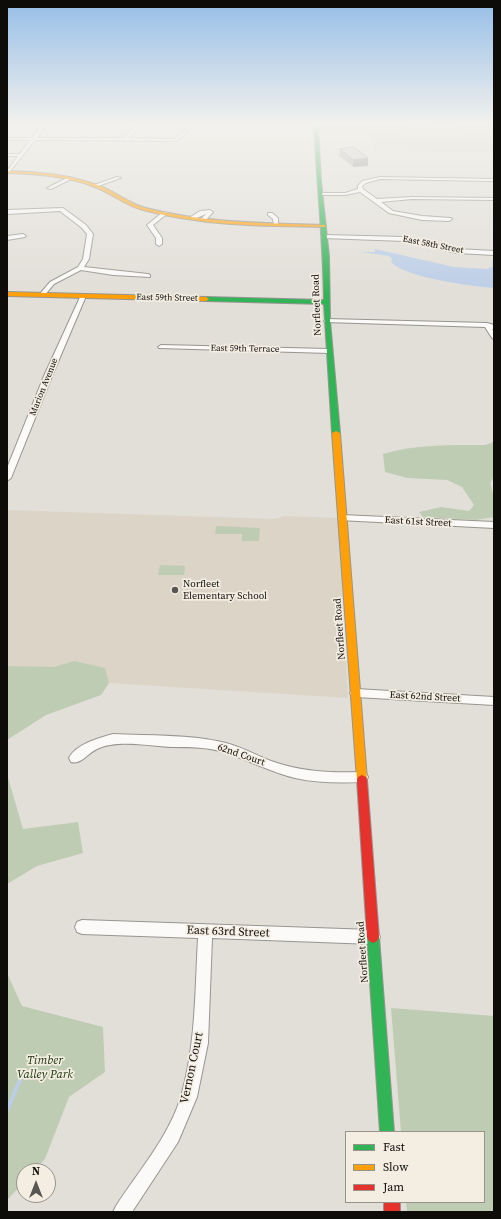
<!DOCTYPE html>
<style>
body{margin:0}
#map{position:relative;width:501px;height:1219px;overflow:hidden;background:#e2dfd8;font-family:"Source Serif 4",serif}
canvas{display:block}
.frame{position:absolute;inset:0;border:8px solid #0e0c09;pointer-events:none}
.legend{position:absolute;left:345px;top:1131px;width:140px;height:72px;box-sizing:border-box;background:#f3ede2;border:1px solid #97938b;margin:0;padding:5px 7px;list-style:none;font-size:12px;color:#0e0c09}
.legend li{display:flex;align-items:center;gap:8px;height:20px}
.legend b{width:20px;border:1px solid #97938b}
.north{position:absolute;left:16px;top:1163px;width:40px;height:40px;box-sizing:border-box;background:#f3ede2;border:1px solid #97938b;border-radius:50%;rotate:0deg;font-size:11px;font-weight:700;line-height:16px;text-align:center;color:#0e0c09}
.north::after{content:'';display:block;margin:auto;width:14px;height:18px;background:#585651;clip-path:polygon(50% 0,100% 100%,50% 72%,0 100%)}
</style>
<div id="map">
<canvas width="501" height="1219"></canvas>
<div class="frame"></div>
<ul class="legend">
<li><b style="height:5px;background:#30b455"></b>Fast</li>
<li><b style="height:5px;background:#ff9f0a"></b>Slow</li>
<li><b style="height:5px;background:#e5322d"></b>Jam</li>
</ul>
<div class="north">N</div>
</div>
<script>
const ctx = document.querySelector('canvas').getContext('2d');
ctx.lineJoin = 'round';
function fill(path, color) {
  ctx.fillStyle = color;
  ctx.fill(path, 'evenodd');
}
function strokePath(path, color, width, dash) {
  ctx.strokeStyle = color;
  ctx.lineWidth = width;
  ctx.lineCap = dash ? 'butt' : 'round';
  ctx.setLineDash(dash || []);
  ctx.stroke(path);
}
function label(font, color, halo, rows, align = 'center') {
  ctx.font = font + ' "Source Serif 4",serif';
  ctx.lineWidth = 3.5;
  ctx.setLineDash([]);
  ctx.textBaseline = 'middle';
  ctx.strokeStyle = halo;
  ctx.fillStyle = color;
  for (const [text, x, y, turn = 0] of rows) {
    ctx.save();
    ctx.translate(x, y);
    ctx.rotate((+turn || 0) * Math.PI / 180);
    ctx.textAlign = isNaN(turn) ? turn : align;
    if (halo) ctx.strokeText(text, 0, 0);
    ctx.fillText(text, 0, 0);
    ctx.restore();
  }
}
fill(new Path2D(`
 M318,124H494V153L375,151L371,135L319,134Z
 M7,510L275,519L284,516L338,518L348,698L109,683L104,668L34,672L7,670Z`), '#dbd4c7');
fill(new Path2D(`
 M494,442V477L490,483L494,497V517L476,520L423,517L419,512L441,507L469,511L474,505L462,487L447,480L407,478L385,472L383,454C417,444 450,445 485,445Z
 M216,526L260,528L259,541H242V534H215Z
 M160,565L185,566L184,575H158Z
 M74,661L105,668L109,683L101,695L46,715L7,740V666L54,667Z
 M7,774L23,829L78,822L83,853L37,866L7,884Z
 M7,973L22,1006L103,1027L105,1072L69,1097L45,1159L34,1171H24V1182L7,1200Z
 M391,1008L494,1016V1212H407L406,1202H484V1132H401Z`), '#bfccb4');
fill(new Path2D(`
 M375,249L454,267L487,269L493,266L492,262L494,260V288C470,286 406,278 391,262L392,259L389,256L360,252H375Z`), '#bbcde7');
strokePath(new Path2D(`
 M7,1110L22,1075`), '#bbcde7', 4);
const street = new Path2D(`
 M43,124H47L37,138H125C130,131 134,124 144,124L134,131L129,138L172,139L176,138L184,131L187,132L178,140L172,141L35,140L7,175V171L18,156H7V154H20L30,140H7V138H32Z
 M50,124H70L68,125Z
 M314,124L458,126L460,127L458,128L316,126Z
 M69,177L73,178L51,189L47,188Z
 M117,177L121,178L98,186L94,185Z
 M380,177L494,179V181L380,179L366,183L362,186L363,189L377,199L412,197L494,198V200L412,199L381,202L393,211L422,216L451,218L452,219L449,221L422,220L389,213L360,192L345,195H321L319,194L321,193H345L358,189V186L362,181Z
 M63,208L86,225L93,234L89,259L84,267L148,274L150,275V277L113,275L81,270L54,284L44,296H40L39,295L50,282L78,267L83,259L87,234L82,228L60,211L7,214V210Z
 M210,210L213,212L205,221L200,220L206,214L194,219L189,218L200,211Z
 M163,212L168,213L153,225L162,238V244L159,246L156,244V238L147,225Z
 M268,213H272L278,218V226H274L273,219L268,215Z
 M23,234L26,236L25,237L7,240V236Z
 M325,235L404,237L457,249L494,251V255L457,253L404,241L323,238L322,237Z
 M81,295L86,296L52,376L11,478L7,481V468L44,376Z
 M327,319L487,323L494,325V329H492L494,331V339L492,338L485,327L325,322L324,321Z
 M161,345L329,349L332,351L329,353L159,348L158,347Z
 M342,515L494,522V528L339,520L338,518L339,516Z
 M356,689L494,697V705L356,697L352,696L350,693L352,690Z
 M113,734C150,736 189,734 226,743C241,747 256,755 271,761C301,772 331,773 362,772L366,773L368,777L366,781L362,782C339,783 317,783 295,778C271,772 250,761 227,753C209,747 190,747 172,747C151,746 116,739 97,749C88,753 81,765 71,762L69,758C76,744 99,738 113,734Z
 M82,920L373,930L378,932L380,937L378,942L373,944L212,938L208,1043L197,1097L178,1142L132,1212H113L116,1206C138,1172 170,1135 181,1096C196,1045 195,990 198,938L82,934L77,932L75,927L77,922Z`);
const fast = new Path2D(`
 M314,124H318L321,181L329,256L330,321L340,433L336,435L332,433L324,304L206,301L203,299L206,297L324,300C323,241 317,183 314,124Z
 M373,931L377,933L379,937L394,1132H380L367,937L369,933Z`);
const slow = new Path2D(`
 M7,171C38,172 70,174 100,186C116,192 129,204 146,208C204,223 264,223 324,225L326,226L324,227C263,226 202,226 143,210C126,206 113,194 97,188C68,176 37,174 7,173Z
 M7,292L206,297L209,299L206,301L7,296Z
 M336,431L340,433L367,780L366,783L362,785L358,783L357,780L332,433Z`);
const jam = new Path2D(`
 M362,775L366,777L367,780L379,937L377,941L373,943L369,941L367,937L357,780L358,777Z
 M384,1202H400V1212H384Z`);
strokePath(street, '#979590', 2);
strokePath(fast, '#979590', 2);
strokePath(slow, '#979590', 2);
strokePath(jam, '#979590', 2);
fill(street, '#fbfaf9');
fill(fast, '#30b455');
fill(slow, '#ff9f0a');
fill(jam, '#e5322d');
fill(new Path2D(`
 M340,149L368,158V166L353,167L339,156Z`), '#afaead');
fill(new Path2D(`
 M368,158V166L353,167V160Z`), '#8f8d8d');
const building = new Path2D(`
 M354,147L368,158L353,160L340,149Z`);
fill(building, '#cccac9');
strokePath(building, '#8f8d8d', 1);
const sky = ctx.createLinearGradient(0, 0, 0, 295);
sky.addColorStop(0, '#96bee8');
sky.addColorStop(0.42, '#f2f1ed');
sky.addColorStop(1, '#f2f1ed00');
ctx.fillStyle = sky;
ctx.fillRect(0, 0, 501, 295);
for (const [x, y, r, color] of [
 [175,590,4,"#585651"]
]) {
  const dot = new Path2D();
  dot.arc(x, y, r, 0, 2 * Math.PI);
  ctx.fillStyle = color;
  ctx.fill(dot);
  strokePath(dot, '#f3ede2', 1.5);
}
label('9px', '#0e0c09', '#f3ede2', [
 ["East 58th Street",433,245,11],
 ["East 59th Street",167,298,1],
 ["East 59th Terrace",245,349,1],
 ["Marion Avenue",44,387,-68]
]);
label('10px', '#0e0c09', '#f3ede2', [
 ["Norfleet Road",317,305,-92],
 ["East 61st Street",418,522,3],
 ["Norfleet Road",340,629,-94],
 ["East 62nd Street",425,697,3],
 ["62nd Court",241,755,19],
 ["Norfleet Road",363,952,-94]
]);
label('10px', '#0e0c09', '#f3ede2', [
 ["Norfleet",183,584],
 ["Elementary School",183,596]
], 'left');
label('12px', '#0e0c09', '#f3ede2', [
 ["East 63rd Street",228,932,2],
 ["Vernon Court",192,1068,-78]
]);
label('italic 12px', '#193309', '#f3ede2', [
 ["Timber",45,1061],
 ["Valley Park",45,1075]
]);
</script>
